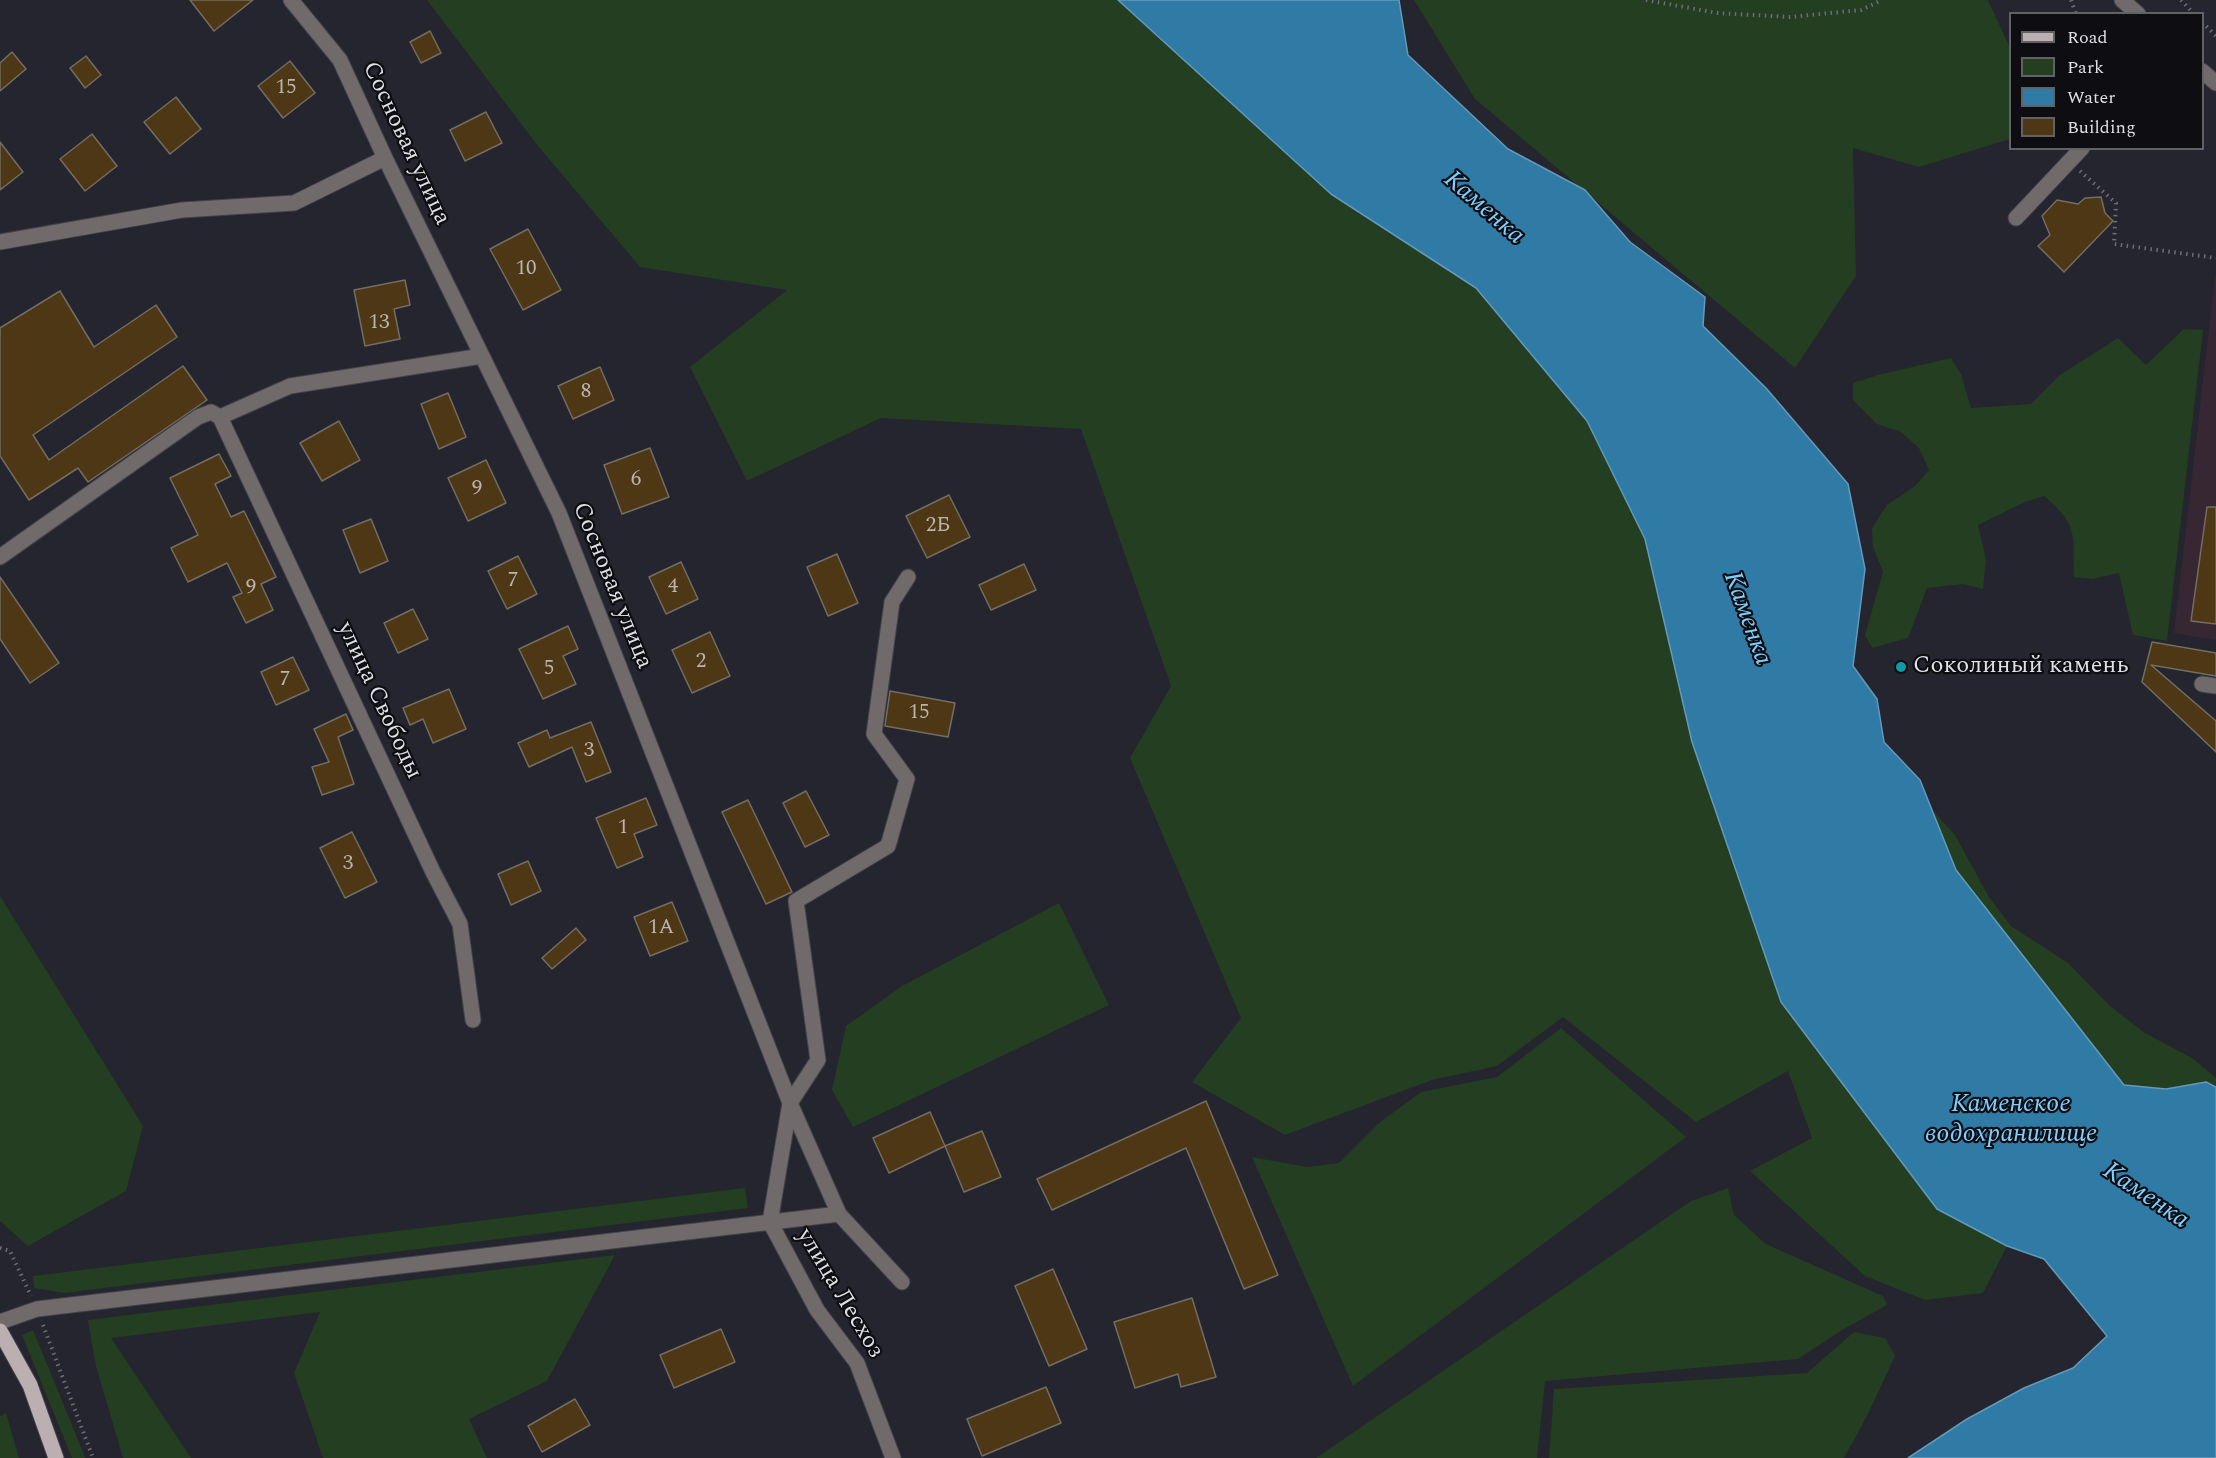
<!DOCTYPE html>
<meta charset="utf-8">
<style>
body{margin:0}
#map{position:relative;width:2216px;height:1458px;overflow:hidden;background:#24252e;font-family:Spectral,serif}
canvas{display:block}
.legend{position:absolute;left:2009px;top:12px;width:195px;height:138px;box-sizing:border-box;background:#0e0e12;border:2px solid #616266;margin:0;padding:8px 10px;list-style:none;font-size:18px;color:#dedfe5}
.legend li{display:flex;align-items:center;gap:12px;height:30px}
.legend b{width:30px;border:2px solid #616266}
</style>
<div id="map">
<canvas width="2216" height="1458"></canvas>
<ul class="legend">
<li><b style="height:8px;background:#bbafb1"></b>Road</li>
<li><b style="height:16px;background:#233e21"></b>Park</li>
<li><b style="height:16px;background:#307ba6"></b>Water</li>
<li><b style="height:16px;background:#4d3714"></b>Building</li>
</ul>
</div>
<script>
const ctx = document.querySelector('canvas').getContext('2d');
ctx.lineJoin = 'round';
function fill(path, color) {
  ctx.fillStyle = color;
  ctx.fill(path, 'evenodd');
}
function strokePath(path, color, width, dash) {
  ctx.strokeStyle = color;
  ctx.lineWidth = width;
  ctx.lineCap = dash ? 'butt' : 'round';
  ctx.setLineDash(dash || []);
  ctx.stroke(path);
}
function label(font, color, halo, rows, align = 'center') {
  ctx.font = font + ' Spectral,serif';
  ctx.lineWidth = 4.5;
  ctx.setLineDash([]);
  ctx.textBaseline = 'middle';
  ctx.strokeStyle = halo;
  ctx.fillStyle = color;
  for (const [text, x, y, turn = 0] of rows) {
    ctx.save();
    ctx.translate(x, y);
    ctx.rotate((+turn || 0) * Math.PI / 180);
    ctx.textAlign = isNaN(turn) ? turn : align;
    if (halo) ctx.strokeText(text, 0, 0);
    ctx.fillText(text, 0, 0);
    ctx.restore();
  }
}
fill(new Path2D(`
 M2215,277H2216V640L2174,633Z`), '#372732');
fill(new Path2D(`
 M427,0H1118L1331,194L1476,288L1587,421L1645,539L1692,742L1781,1002L1937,1209L2007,1246L1983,1293L1925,1300L1865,1276L1750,1171L1812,1138L1788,1071L1696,1122L1563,1017L1497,1066L1432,1080L1285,1135L1192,1082L1241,1018L1130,758L1171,686L1081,429L881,418L747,481L690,367L787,290L640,267L538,146Z
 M1414,0H1988L2010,48V139L1919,167L1853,148L1856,276L1795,368L1475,99Z
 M2184,329L2203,330L2167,641L2133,635L2119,573L2092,579L2074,577C2073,535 2079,525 2044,496L2025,502L1978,525L1986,559L1983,589L1963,584L1927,588L1908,638L1872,648L1865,635L1883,572L1873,547L1872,528L1887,505L1915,486L1929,470L1919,448L1901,432L1877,424L1853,400V383L1878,375L1951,358L1961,374L1971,408L2031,404L2060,375L2118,338L2146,365Z
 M1915,791L1955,835L1989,897L2011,926L2068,963L2110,1006L2145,1033L2192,1058L2216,1078V1103L2139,1113L1959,892Z
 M0,896L143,1126L126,1191L28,1246L0,1221Z
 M1059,903L1109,1005L853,1127L832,1090L846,1026L902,986Z
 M1561,1028L1686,1137L1353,1386L1252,1157L1307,1167L1339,1163L1380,1122L1421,1092L1497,1077Z
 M745,1188L748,1208L64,1293L34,1288L33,1276Z
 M1728,1188L1734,1215L1766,1244L1883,1296L1887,1305L1842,1330L1798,1359L1545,1381L1537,1458H1316L1691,1201Z
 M615,1255L547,1381L469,1419L487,1458H323L294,1373L320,1312L111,1338L191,1458H123L96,1366L88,1320Z
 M33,1330L83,1452L85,1458H72L22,1335Z
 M1854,1332L1885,1338L1895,1356L1867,1416L1844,1458H1549L1554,1389L1807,1373Z
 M6,1413L19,1458H0V1416Z`), '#233e21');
const water = new Path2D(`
 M1118,0H1399L1408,55L1508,149L1585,190L1630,242L1705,297L1703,326L1766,388L1848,484L1865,569L1853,666L1877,699L1884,742L1920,780L1956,870L2124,1085L2166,1089L2206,1082L2216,1087V1458H1908L1967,1419L2024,1388L2073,1368L2107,1336L2044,1259L2007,1246L1937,1209L1781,1002L1692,742L1645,539L1587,421L1476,288L1331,194Z`);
fill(water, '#307ba6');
strokePath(water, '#6499b9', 1.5);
const building = new Path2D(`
 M190,0H253L214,31Z
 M430,31L441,53L421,63L410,42Z
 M12,52L26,69L0,91V63Z
 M86,56L101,75L85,88L70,68Z
 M290,61L315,93L283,118L258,86Z
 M176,97L201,129L170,154L144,122Z
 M486,112L502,143L465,161L450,130Z
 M92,134L117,166L85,191L60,159Z
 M0,142L23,172L0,190Z
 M2101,197L2105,213L2113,221L2064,272L2038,246L2050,235L2042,216L2057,200L2078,204L2085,198Z
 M528,229L561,290L523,310L490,249Z
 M405,280L410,305L394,309L400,339L365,346L354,290Z
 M60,291L94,347L156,305L177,337L33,435L49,460L183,366L207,400L88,482L78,468L29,500L0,456V328Z
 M600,367L614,400L573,419L558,386Z
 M448,393L466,437L439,449L421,404Z
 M339,421L360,460L322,481L300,443Z
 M650,448L669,497L622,514L604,465Z
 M219,454L231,476L215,484L231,517L244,511L276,577L261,584L273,610L246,623L233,597L242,593L227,563L188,582L171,548L198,535L170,478Z
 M486,460L506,503L468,521L448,478Z
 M949,495L970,537L927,558L906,516Z
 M2207,507H2216V624L2191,621Z
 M371,519L388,561L360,573L343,530Z
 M837,554L858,603L828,616L807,567Z
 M518,556L537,594L507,609L488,571Z
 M681,562L698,599L666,614L649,577Z
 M1024,564L1036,590L991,610L979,585Z
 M0,577L59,663L30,683L0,639Z
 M413,609L428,639L398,653L384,623Z
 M568,626L578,649L563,656L576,684L543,699L519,649Z
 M710,632L730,676L692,693L672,650Z
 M2152,642L2216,653V676L2151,665L2216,721V752L2142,682Z
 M293,657L309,690L276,705L261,672Z
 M449,689L466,729L433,743L423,719L410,725L403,708Z
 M890,691L955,703L948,737L885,726Z
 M346,714L353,730L338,737L354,784L322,795L312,767L329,762L314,729Z
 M591,722L611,772L586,782L572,747L529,767L518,743L547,730L550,738Z
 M806,791L829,835L805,847L783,803Z
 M646,798L657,825L634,834L643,857L617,868L596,818Z
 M748,800L792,892L766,904L722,812Z
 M352,832L377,882L345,898L320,848Z
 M528,861L541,891L511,905L498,874Z
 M672,902L688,941L650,956L634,917Z
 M576,928L586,940L552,969L542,958Z
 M1206,1101L1278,1275L1244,1289L1186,1148L1052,1210L1037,1179Z
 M930,1112L945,1146L889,1173L873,1138Z
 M982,1131L1001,1177L964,1192L945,1146Z
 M1053,1269L1087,1349L1049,1366L1015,1286Z
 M1192,1298L1216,1377L1181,1387L1178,1374L1135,1388L1114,1322Z
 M721,1329L735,1362L674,1388L660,1355Z
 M1046,1387L1061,1423L982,1456L967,1419Z
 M575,1399L590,1425L542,1452L528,1426Z`);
fill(building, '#4d3714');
strokePath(building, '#736d63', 1.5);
const minor = new Path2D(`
 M291,0L340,60L385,158L559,513L790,1103L770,1222
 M2122,0L2138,14
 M2202,71L2216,83
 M2016,218L2082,148
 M0,242L182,210L294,203L385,158
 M220,417L290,386L482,356
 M0,557L198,417L211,412L220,417L433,872L460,924L473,1020
 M2202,684L2216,686
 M839,1214L902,1282
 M770,1222L817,1310L857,1363L893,1458
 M0,1322L37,1309L839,1214L790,1103L818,1060L796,901L888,846L907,779L874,734L892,602L908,577`);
const major = new Path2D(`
 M0,1331L30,1385L56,1458`);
strokePath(minor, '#42434b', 17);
strokePath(major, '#42434b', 17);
strokePath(new Path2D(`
 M1646,0L1717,13L1790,17L1861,10L1882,0
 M2071,0L2076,14
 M2181,0L2194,14
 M2202,22L2216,36
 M2080,171L2116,203L2114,244L2216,258
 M0,1248L10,1251L31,1296
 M43,1325L93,1458`), '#6d6e75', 4, [1.5, 4.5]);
strokePath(minor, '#706a6b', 15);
strokePath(major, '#bbafb1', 15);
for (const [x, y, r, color] of [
 [1901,667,6,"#0f9aa8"]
]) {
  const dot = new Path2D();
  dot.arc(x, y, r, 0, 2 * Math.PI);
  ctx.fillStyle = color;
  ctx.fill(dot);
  strokePath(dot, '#0e0e12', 2);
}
label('21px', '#bab5b1', null, [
 ["15",286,89],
 ["10",526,270],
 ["13",379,324],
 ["8",586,393],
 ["6",636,481],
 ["9",477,490],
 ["2Б",938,527],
 ["7",513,582],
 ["4",673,588],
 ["9",251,589],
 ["2",701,663],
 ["5",549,670],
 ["7",285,681],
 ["15",919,714],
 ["3",589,752],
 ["1",623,829],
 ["3",348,865],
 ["1А",661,929]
]);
label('24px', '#dedfe5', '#0e0e12', [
 ["Сосновая улица",405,144,65],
 ["Сосновая улица",611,586,68],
 ["улица Свободы",378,701,65],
 ["улица Лесхоз",839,1294,59]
]);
label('24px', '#dedfe5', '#0e0e12', [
 ["Соколиный камень",1913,667]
], 'left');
label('italic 26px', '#80cefe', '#0e0e12', [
 ["Каменка",1483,209,41],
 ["Каменка",1746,619,70],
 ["Каменское",2011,1106],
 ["водохранилище",2011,1136],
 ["Каменка",2145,1197,34]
]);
</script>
